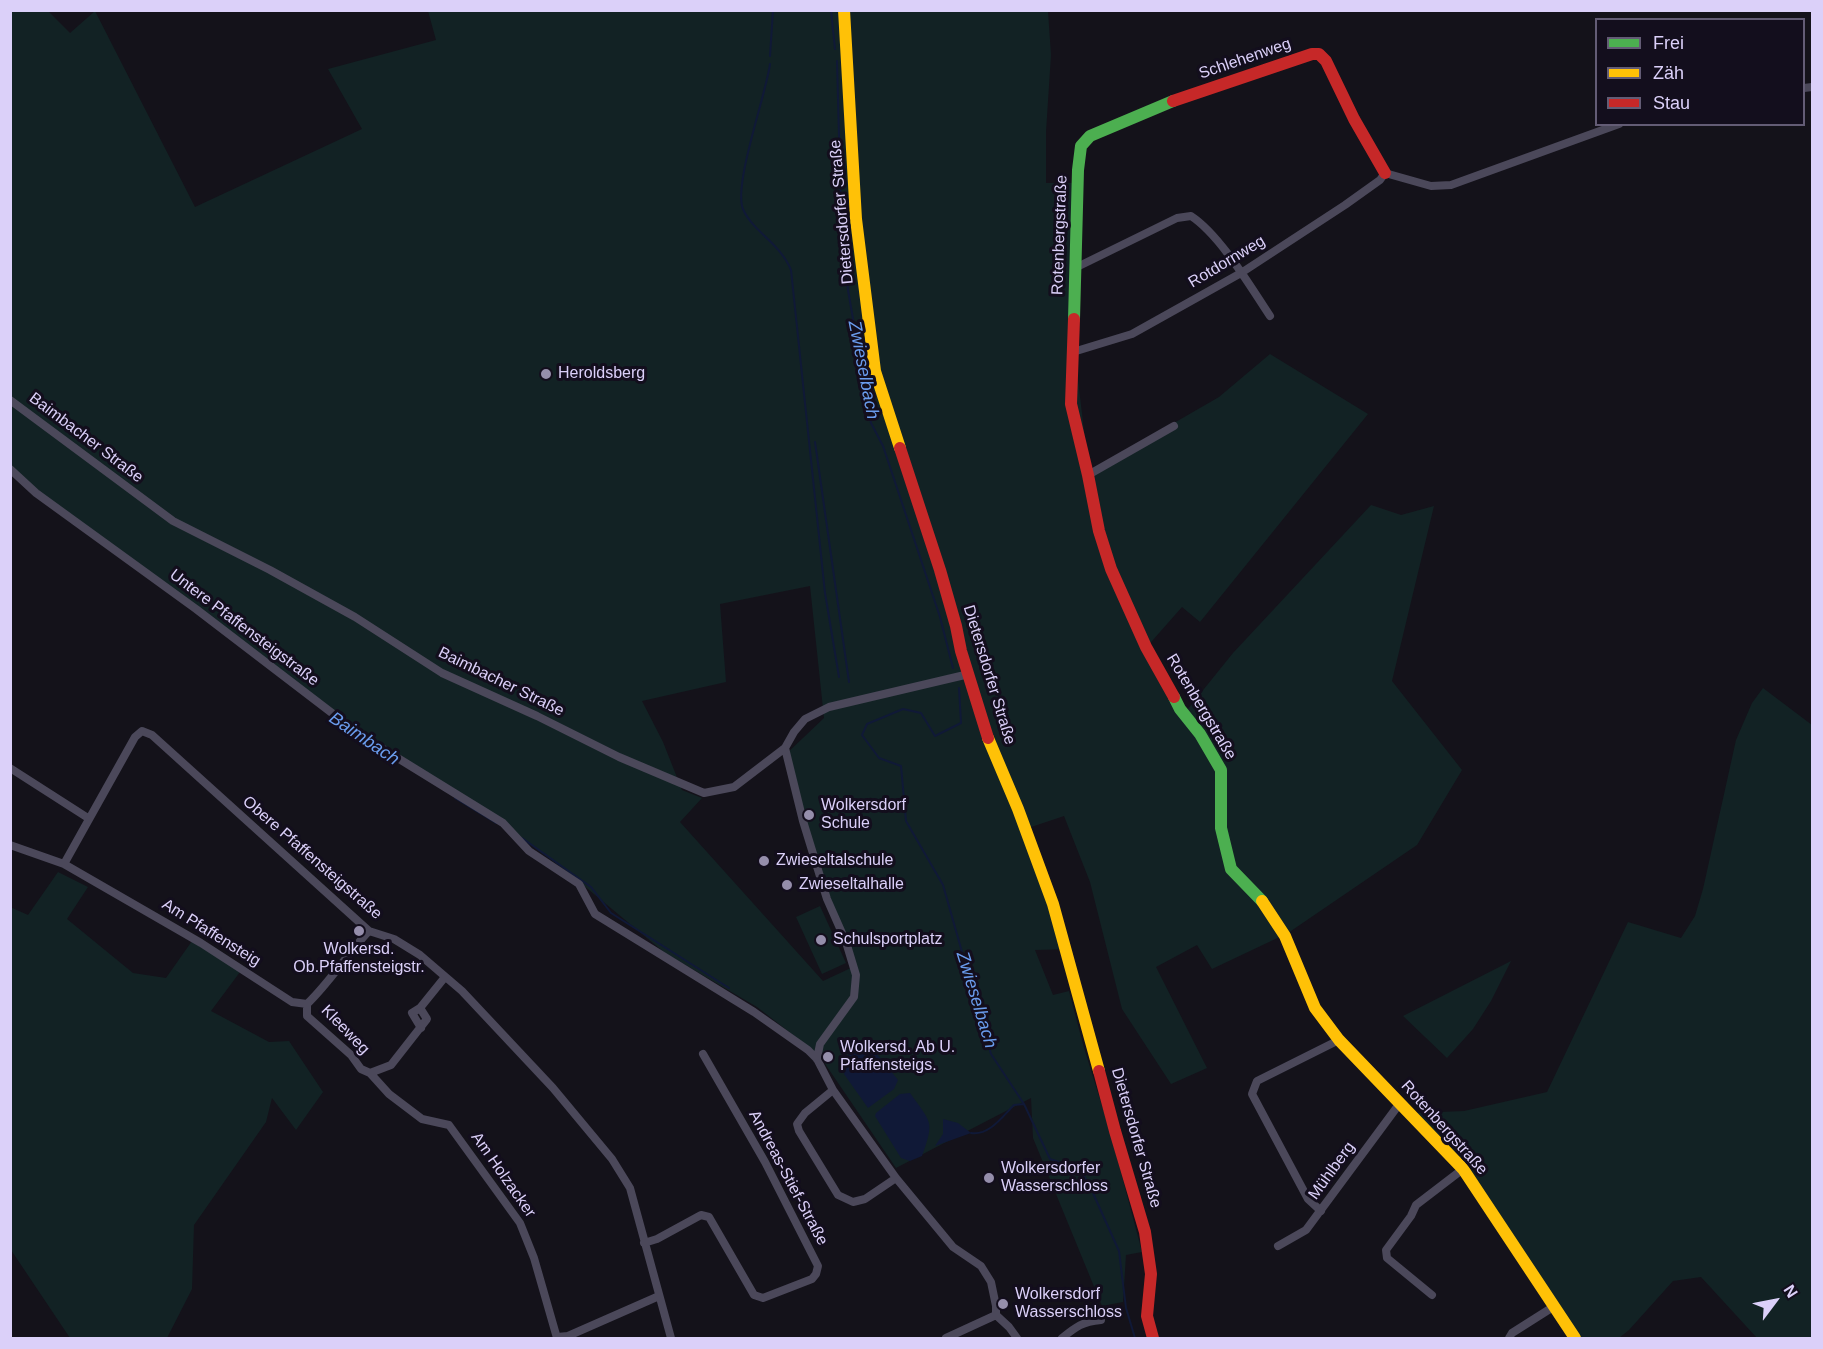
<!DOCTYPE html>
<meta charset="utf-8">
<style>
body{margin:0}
#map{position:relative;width:1823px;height:1349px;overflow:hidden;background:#14121a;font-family:Helvetica,sans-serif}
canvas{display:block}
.frame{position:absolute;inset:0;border:12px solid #dbd0f9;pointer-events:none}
.legend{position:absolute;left:1595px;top:18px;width:210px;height:108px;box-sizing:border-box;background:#130e1d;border:2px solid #635c75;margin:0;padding:8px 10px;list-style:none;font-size:18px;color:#dbd0f9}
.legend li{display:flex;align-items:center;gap:12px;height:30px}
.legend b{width:30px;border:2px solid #635c75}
.north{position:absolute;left:1745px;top:1271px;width:60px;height:60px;-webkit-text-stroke:4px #130e1d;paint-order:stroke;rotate:58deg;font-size:16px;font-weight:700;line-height:24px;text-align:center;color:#dbd0f9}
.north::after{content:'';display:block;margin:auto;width:21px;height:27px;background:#dbd0f9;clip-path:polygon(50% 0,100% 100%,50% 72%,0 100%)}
</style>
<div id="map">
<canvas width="1823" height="1349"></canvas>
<div class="frame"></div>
<ul class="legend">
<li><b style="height:8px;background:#4caf50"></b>Frei</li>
<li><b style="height:8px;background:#ffc107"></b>Zäh</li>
<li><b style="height:8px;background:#c62828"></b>Stau</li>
</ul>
<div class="north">N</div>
</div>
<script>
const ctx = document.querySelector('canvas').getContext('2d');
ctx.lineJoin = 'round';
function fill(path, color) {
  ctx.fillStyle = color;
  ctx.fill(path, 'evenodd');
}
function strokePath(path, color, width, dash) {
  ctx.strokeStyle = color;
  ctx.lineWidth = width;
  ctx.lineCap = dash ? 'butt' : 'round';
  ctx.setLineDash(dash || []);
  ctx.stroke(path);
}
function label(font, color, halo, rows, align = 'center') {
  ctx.font = font + ' Helvetica,sans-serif';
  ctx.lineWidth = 6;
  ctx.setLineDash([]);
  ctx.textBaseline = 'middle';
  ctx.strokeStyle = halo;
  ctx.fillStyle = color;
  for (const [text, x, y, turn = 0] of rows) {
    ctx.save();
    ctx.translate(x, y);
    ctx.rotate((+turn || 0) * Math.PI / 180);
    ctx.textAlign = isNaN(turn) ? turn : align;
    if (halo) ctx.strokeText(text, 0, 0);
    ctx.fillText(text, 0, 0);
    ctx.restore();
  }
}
fill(new Path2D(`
 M10,11H48L70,33L95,11L195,207L362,129L328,69L436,40L428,11H1048L1051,55L1046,132V183H1072L1075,355L1089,472L1219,397L1270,354L1368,414L1200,622L1182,607L1145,649L1183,715L1233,653L1371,505L1401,515L1434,506L1392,681L1462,770L1417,845L1288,933L1212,969L1197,945L1156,967L1207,1068L1171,1084L1122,1009L1090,882L1064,816L1028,828L1068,949L1035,950L1053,995L1069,991L1084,1048L1110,1131L1142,1252L1126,1255L1123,1302L1102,1306L1033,1138L1031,1098L896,1168L819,1055L757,1007L665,953L565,870L469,799L363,738L37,492L11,467ZM810,586L824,718L784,756L853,967L823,981L680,822L702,798L682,790L663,742L642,701L726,682L720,604Z
 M1763,688L1812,725V1338H1757L1701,1277L1673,1281L1629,1330L1619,1338H1581L1415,1113L1464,1111L1547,1092L1628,922L1681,938L1695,916L1703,889L1736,740L1752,703Z
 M58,872L88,887L67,919L133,973L166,978L192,941L240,972L211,1011L269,1042L289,1041L323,1092L296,1130L272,1098L266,1122L194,1225L192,1289L167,1338H70L11,1250L10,907L28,915Z
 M820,906L846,963L822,974L796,917Z
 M1511,961L1491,1001L1473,1029L1447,1058L1403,1016Z`), '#122224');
fill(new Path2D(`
 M864,1038L898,1080L894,1089L868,1108L844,1074L849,1052Z
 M910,1093C931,1123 935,1120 922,1156L910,1161L901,1158L875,1116L876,1113L900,1094Z
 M943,1119L958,1123L971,1133L935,1146L943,1134Z`), '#101937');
strokePath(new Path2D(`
 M831,10L835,49
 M770,56L773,10
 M837,61L841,211L848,290L871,423L883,446L940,617L953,668
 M770,64C766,95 733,185 743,209C752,231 781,244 791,270L825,593L839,677
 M815,442L849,682
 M959,688L961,723L935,736L921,713L903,709L867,724L862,735L879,758L901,766L906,821L943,885L991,1054L1024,1104L1050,1159L1078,1168L1088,1182L1119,1251L1126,1308L1135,1338
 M455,798L496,823
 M522,838L591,887L611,913L729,988
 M971,1133C989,1136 1002,1117 1014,1105L1024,1104`), '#101937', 2);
strokePath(new Path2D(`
 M1804,88L1812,87
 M1075,268L1177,218L1191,216C1220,235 1250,286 1270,316
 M1073,352L1132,334L1200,296L1241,273L1345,205L1380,180L1385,173L1431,186L1451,185L1619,124
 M10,400L173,521L270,570L355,617L442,673L537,716L619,757L704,793L734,787L785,748L794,732L805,719L829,707L969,674
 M10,469L36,493L196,609L362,736L503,823L529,851L579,884L595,914L754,1012L808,1050L817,1059L833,1090L896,1178L953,1247L981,1266L991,1282L996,1306V1315L1009,1327L1017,1338
 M1088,475L1174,426
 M785,748L803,821L827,899L846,942L856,975L854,997L820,1044L817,1059
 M10,768L88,818
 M10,845L64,864L201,943L292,1002L307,1004
 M64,864L135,737L142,731L152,735L369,931L394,939L420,955L462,991L553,1088L612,1159L630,1188L671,1338
 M307,1004V1016L351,1055L361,1069L370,1073L391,1065L427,1019L420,1008
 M307,1004C330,982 347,954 369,931
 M421,1028L412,1013L420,1008L445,977
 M370,1073L389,1094L422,1119L449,1125L520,1223L534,1258L557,1338
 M833,1090L805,1113L797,1124L799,1131L838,1195L853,1202L865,1199L896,1178
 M1321,1211L1308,1199L1252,1094L1257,1081L1339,1040
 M644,1243L657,1239L701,1215L709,1217L754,1295L763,1298L812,1279L816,1274L818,1266L765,1162L703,1054
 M1278,1246L1306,1230L1400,1103
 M1432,1295L1387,1258L1386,1250L1411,1216L1416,1205L1463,1169
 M557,1337L568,1336L659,1296
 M946,1338L996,1315
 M1062,1338C1077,1326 1082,1322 1101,1320
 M1509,1338L1512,1333L1553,1307`), '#4b485a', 8);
strokePath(new Path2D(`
 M1074,319L1078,170L1081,146L1090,136L1173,101
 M1174,697L1180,709L1200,734L1221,770V828L1231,869L1262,901`), '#4caf50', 12);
strokePath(new Path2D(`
 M844,10L856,219L875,371L900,448
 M988,738L1018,809L1053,904L1099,1071
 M1262,901L1285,936L1315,1008L1339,1040L1463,1169L1575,1338`), '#ffc107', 12);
strokePath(new Path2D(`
 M1173,101L1312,54H1319L1326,61L1354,119L1385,173
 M1074,319L1071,404L1088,475L1099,531L1111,569L1146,647L1174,697
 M900,448L940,570L956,626L961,651L988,738
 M1099,1071L1115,1131L1145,1232L1151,1274L1147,1316L1153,1338`), '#c62828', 12);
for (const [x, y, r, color] of [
 [546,374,6,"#958eab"],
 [809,815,6,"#958eab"],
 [764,861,6,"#958eab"],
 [787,885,6,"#958eab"],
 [359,931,6,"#958eab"],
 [821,940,6,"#958eab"],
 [828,1057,6,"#958eab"],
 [989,1178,6,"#958eab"],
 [1003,1304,6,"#958eab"]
]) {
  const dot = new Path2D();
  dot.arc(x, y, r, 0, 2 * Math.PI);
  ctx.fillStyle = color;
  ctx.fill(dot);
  strokePath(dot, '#130e1d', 2);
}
label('16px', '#dbd0f9', '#130e1d', [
 ["Schlehenweg",1245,59,-19],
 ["Dietersdorfer Straße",842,212,-95],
 ["Rotenbergstraße",1060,235,-88],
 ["Rotdornweg",1227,262,-31],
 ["Baimbacher Straße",86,438,37],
 ["Untere Pfaffensteigstraße",244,628,37],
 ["Dietersdorfer Straße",989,675,73],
 ["Baimbacher Straße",501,682,26],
 ["Rotenbergstraße",1201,707,59],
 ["Obere Pfaffensteigstraße",312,858,41],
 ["Am Pfaffensteig",211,933,32],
 ["Kleeweg",345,1030,46],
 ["Rotenbergstraße",1444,1128,48],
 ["Dietersdorfer Straße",1136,1138,74],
 ["Mühlberg",1332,1171,-54],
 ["Am Holzacker",503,1175,55],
 ["Andreas-Stief-Straße",788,1178,62]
]);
label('16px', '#dbd0f9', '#130e1d', [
 ["Heroldsberg",558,374],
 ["Wolkersdorf",821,806],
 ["Schule",821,824],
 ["Zwieseltalschule",776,861],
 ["Zwieseltalhalle",799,885],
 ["Schulsportplatz",833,940],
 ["Wolkersd.",359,950,"center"],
 ["Ob.Pfaffensteigstr.",359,968,"center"],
 ["Wolkersd. Ab U.",840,1048],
 ["Pfaffensteigs.",840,1066],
 ["Wolkersdorfer",1001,1169],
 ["Wasserschloss",1001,1187],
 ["Wolkersdorf",1015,1295],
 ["Wasserschloss",1015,1313]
], 'left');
label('italic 18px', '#6a9ced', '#130e1d', [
 ["Zwieselbach",863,370,79],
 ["Baimbach",364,739,34],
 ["Zwieselbach",976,1000,73]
]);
</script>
